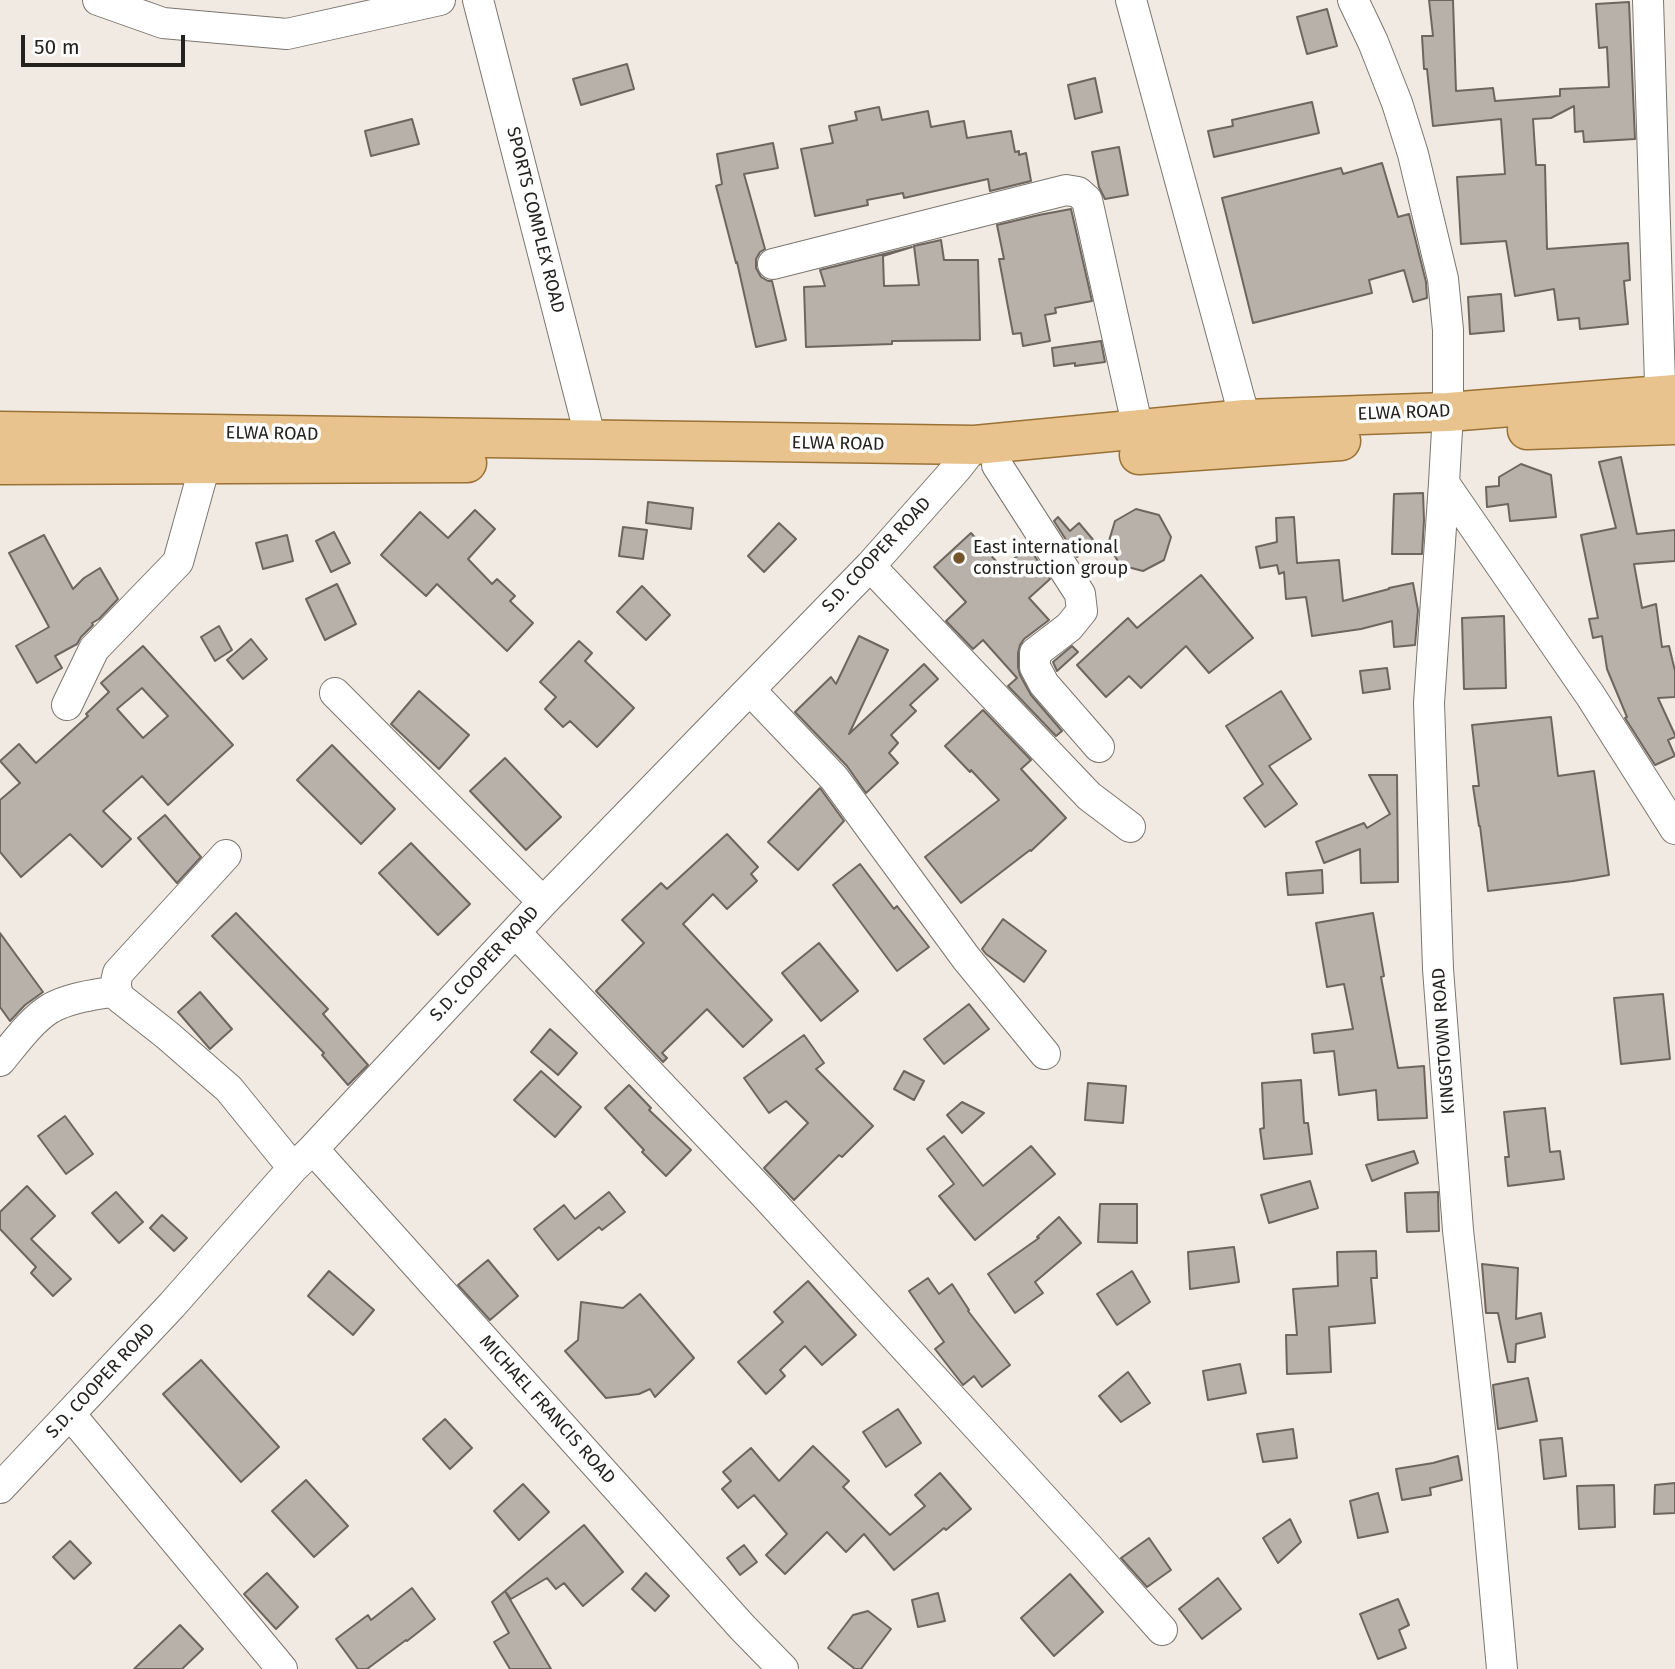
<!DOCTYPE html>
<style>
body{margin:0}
#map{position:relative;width:1675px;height:1669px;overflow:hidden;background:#f1eae2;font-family:"Fira Sans",sans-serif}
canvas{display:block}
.scale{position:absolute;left:21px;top:35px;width:164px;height:32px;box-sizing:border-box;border:4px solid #24221f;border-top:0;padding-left:9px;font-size:21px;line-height:24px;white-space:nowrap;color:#24221f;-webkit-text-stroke:5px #fff;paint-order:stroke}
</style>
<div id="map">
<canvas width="1675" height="1669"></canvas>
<div class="scale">50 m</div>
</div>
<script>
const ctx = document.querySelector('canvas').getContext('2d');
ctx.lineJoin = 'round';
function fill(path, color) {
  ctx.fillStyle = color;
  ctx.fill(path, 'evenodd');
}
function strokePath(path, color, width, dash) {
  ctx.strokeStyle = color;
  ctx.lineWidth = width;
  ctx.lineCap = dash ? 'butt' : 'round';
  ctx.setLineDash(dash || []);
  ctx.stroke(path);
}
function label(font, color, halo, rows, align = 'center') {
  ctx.font = font + ' "Fira Sans",sans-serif';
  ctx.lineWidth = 7;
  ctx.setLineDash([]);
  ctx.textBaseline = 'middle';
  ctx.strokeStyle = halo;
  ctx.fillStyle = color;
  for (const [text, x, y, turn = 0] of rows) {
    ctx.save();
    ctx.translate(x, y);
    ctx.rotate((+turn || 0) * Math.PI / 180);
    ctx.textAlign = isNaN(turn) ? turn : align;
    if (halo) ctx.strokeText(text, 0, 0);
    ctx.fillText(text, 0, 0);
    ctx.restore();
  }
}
const building = new Path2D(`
 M1429,0H1453L1456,91L1493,88L1495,101L1560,96V89L1609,87L1607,47L1599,48L1596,4L1629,2L1635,139L1584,142L1583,131L1575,132L1574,106L1551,118L1533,119L1536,165H1545L1547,249L1628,243L1630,280L1624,281L1628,324L1580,329L1579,318L1558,320L1554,289L1515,296L1506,241L1461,244L1457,177L1505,174L1501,119L1433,126L1427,69H1424L1422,36H1433Z
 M1327,9L1337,46L1307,54L1297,17Z
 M627,64L634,89L581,105L573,79Z
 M1095,78L1102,112L1075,119L1068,85Z
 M1312,102L1319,133L1214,157L1208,131L1233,126L1232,120Z
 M879,107L882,120L928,111L931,127L964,121L967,138L1011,131L1015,152L1019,151V155L1026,153L1031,181L990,191L988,179L904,198L903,193L867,200L868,205L815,216L801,149L833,143L829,126L857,120L855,112Z
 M412,119L419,144L371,156L365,131Z
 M773,143L778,168L744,174L765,249L760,252L756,259V268L761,277L768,281H772L786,340L756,347L737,262L736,263L716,186L722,184L717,154Z
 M1119,147L1128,195L1105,199L1099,187L1092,152Z
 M1382,163L1398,217L1409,214L1426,282L1427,298L1413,302L1404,270L1369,280L1372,293L1253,323L1222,198L1341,168L1343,174Z
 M1071,209L1092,301L1055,308L1056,313L1045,315L1050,341L1023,346L1021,333L1013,334L999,259H1004L997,225L1039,215Z
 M941,240L944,260H978L980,340L892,341V344L806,347L804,287L825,286L820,270L912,247L883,256L884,286L919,285L914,246Z
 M1501,294L1504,331L1470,334L1468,297Z
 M1101,341L1105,362L1075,366V363L1054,366L1052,348Z
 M1621,457L1637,534L1675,530V561L1634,564L1642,608L1656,604L1662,647L1669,646L1675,671V697L1658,698L1675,735V737L1668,740L1675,756L1655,765L1625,718L1627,717L1607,669L1602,636L1593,638L1589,619L1598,618L1581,535L1616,528L1599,462Z
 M1521,464L1551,475L1556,517L1510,521L1508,504L1487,507L1486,487L1499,486V477Z
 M1423,493L1424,520L1422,554H1392L1394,494Z
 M648,502L693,508L691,529L646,523Z
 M1136,509L1159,515L1171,537L1164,560L1143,571L1120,565L1108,544L1115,521Z
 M475,510L495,529L468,559L492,584L497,579L515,596L510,601L533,623L507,651L437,584L426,596L381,555L420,512L448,538Z
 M1058,517L1070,531L1079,523L1095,542L1077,557L1054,521Z
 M1294,517L1297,563L1339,560L1343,601L1389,589V588L1413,583L1418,610L1415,645L1394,647L1392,621L1361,629L1312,636L1306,597L1286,599L1284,572L1279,574L1277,565L1260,568L1256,547L1277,542L1276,518Z
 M779,523L796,539L764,572L748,556Z
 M623,527L647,530L643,559L619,556Z
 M334,532L350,563L331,572L316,541Z
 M971,533L1003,569L1028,546L1050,579L1029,598L1049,620L1024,639L1020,645L1018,653V667L1020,675L1031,695L1062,731L1056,736L1008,686L1017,678L983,640L973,649L946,621L966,602L934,567Z
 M44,535L73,589L84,578L100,568L118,599L99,619L92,623L93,625L81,637L77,644L55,656L62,668L37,683L16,646L49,627L9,553Z
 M287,535L293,561L263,569L256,543Z
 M1201,575L1253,638L1209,673L1186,646L1141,688L1129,676L1106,697L1077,665L1128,618L1137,628Z
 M337,584L356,624L325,640L306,599Z
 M642,586L670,615L646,640L617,612Z
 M1504,616L1506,688L1464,689L1462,618Z
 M219,626L232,650L215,661L201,637Z
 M859,636L888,650L849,734L924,664L938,679L910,705L916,711L891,735L898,743L889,753L898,763L866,793L847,766L795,712L831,677L836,684Z
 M251,639L267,659L243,679L227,660Z
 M579,641L592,653L585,661L634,708L597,747L570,721L563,727L545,709L556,697L540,682Z
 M143,646L233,745L168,805L142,776L103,811L131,839L102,867L70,834L21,877L0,852V800L20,783L0,761L19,744L36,763L88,716L86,714L109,692L101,683ZM142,688L168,716L143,738L117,709Z
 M1072,646L1078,652L1057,671L1053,662Z
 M1387,668L1390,689L1363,693L1360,671Z
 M419,691L469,735L439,769L391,724Z
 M1281,691L1311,739L1269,766L1297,804L1265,827L1244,798L1263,784L1226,726Z
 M983,710L1031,760L1021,769L1066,818L1031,851L1030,850L961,903L925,857L999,800L971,770L970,772L945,746Z
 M1551,717L1558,776L1594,771L1609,875L1573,881L1488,891L1480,826H1479L1473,786H1479L1472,725Z
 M332,745L395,809L361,844L297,780Z
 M505,758L561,817L526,850L470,791Z
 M1369,775H1397L1398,882L1361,883L1360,849L1324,863L1316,842L1364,823L1367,828L1390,814Z
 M820,788L844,821L798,870L768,842Z
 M165,815L201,857L177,883L138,838Z
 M727,834L758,867L751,874L757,881L727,909L713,894L683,924L772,1020L743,1047L707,1009L662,1053L667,1058L663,1062L596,991L644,943L622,920L661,883L667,889Z
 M411,843L470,904L438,935L379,873Z
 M860,864L894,909L897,906L929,947L897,971L833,885Z
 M1322,870L1323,893L1288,895L1286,873Z
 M236,913L328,1009L323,1014L368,1065L348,1085L322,1055L324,1053L212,936Z
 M1373,913L1384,976L1381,977L1398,1068L1424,1066L1427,1118L1378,1120L1376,1090L1339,1095L1334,1051L1314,1053L1312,1034L1353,1029L1344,984L1327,987L1316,923Z
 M1003,919L1046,951L1024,982L986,954L982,949Z
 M0,933L43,992L25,1005L10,1021L0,1007Z
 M819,943L858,991L821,1021L782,973Z
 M200,992L232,1029L210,1049L178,1012Z
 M1663,994L1670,1059L1621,1064L1614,998Z
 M969,1004L989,1029L944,1064L924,1039Z
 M550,1029L577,1053L558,1075L531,1052Z
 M804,1035L824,1063L816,1069L873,1126L842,1157L839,1155L794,1200L764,1168L808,1123L786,1101L769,1113L744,1078Z
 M541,1071L581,1107L555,1137L514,1100Z
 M904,1071L924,1081L914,1100L894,1089Z
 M1301,1080L1304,1123H1308L1312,1154L1264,1159L1260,1129L1264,1128L1262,1083Z
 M1088,1083L1126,1086L1123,1123L1085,1120Z
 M629,1085L651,1108L649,1110L691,1150L666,1176L642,1152L644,1150L605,1108Z
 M962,1102L984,1113L962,1133L947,1115Z
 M1545,1108L1550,1152L1560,1151L1564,1179L1508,1186L1505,1157H1509L1504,1112Z
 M65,1116L93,1154L66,1174L38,1136Z
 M944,1136L983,1186L1031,1146L1055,1174L975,1240L939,1196L954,1184L927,1149Z
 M1414,1151L1418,1163L1372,1181L1366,1165Z
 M1310,1181L1318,1208L1269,1223L1261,1195Z
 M27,1186L55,1216L31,1239L71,1279L53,1296L31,1273L36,1267L0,1229V1212Z
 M116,1192L143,1222L119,1243L92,1213Z
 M609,1192L625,1212L602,1230L599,1227L558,1260L534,1229L564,1205L575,1219Z
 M1438,1192L1439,1231L1407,1232L1405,1193Z
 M1100,1204H1137V1243L1098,1242Z
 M162,1215L187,1238L174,1251L150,1228Z
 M1059,1217L1081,1243L1035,1282L1043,1293L1015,1313L988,1274L1039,1238L1037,1237Z
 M1234,1247L1239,1282L1190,1289L1188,1252Z
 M1376,1251L1377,1278H1371L1375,1323L1329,1327L1331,1372L1287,1374L1286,1335H1297L1293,1289L1338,1286L1337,1252Z
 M488,1260L518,1296L490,1320L458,1285Z
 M1482,1264L1518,1268L1516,1319L1541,1313L1545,1337L1516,1344L1515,1362H1508L1498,1313H1486Z
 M329,1271L374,1310L353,1335L308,1296Z
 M1132,1271L1150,1302L1117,1325L1097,1294Z
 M928,1278L939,1294L952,1284L969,1310L968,1311L1010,1365L982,1387L974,1376L963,1385L935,1349L944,1342L909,1291Z
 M808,1281L856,1335L822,1365L805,1346L780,1370L785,1376L766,1394L738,1362L783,1322L774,1312Z
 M640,1294L694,1358L655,1397L650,1389L639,1394L606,1398L565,1351L578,1340L581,1302L623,1308Z
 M201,1360L279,1447L241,1482L163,1394Z
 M1240,1364L1246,1393L1208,1400L1203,1371Z
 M1128,1372L1150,1403L1121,1422L1099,1396Z
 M1528,1378L1537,1421L1498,1429L1493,1385Z
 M898,1409L921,1443L886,1467L863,1432Z
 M445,1419L472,1448L450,1469L423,1439Z
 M1293,1429L1297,1458L1263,1462L1257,1434Z
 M1562,1438L1566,1476L1544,1479L1540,1440Z
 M813,1446L849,1481L843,1487L890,1535L925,1506L915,1495L940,1473L971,1509L946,1530L944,1528L894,1570L864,1534L846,1552L827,1532L785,1574L766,1555L787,1534L754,1495L738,1508L722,1489L731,1481L723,1472L751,1448L779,1481Z
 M1458,1456L1462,1480L1430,1488L1431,1495L1402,1500L1396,1469L1433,1463Z
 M306,1480L348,1526L314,1557L272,1511Z
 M1675,1483V1513L1654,1514L1655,1485Z
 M523,1484L549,1512L519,1540L494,1511Z
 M1614,1485L1615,1527L1579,1529L1577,1486Z
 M1378,1493L1388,1532L1358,1538L1350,1501Z
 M1290,1519L1301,1542L1278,1563L1263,1538Z
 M584,1525L623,1572L583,1606L564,1583L556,1589L547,1578L511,1599L505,1591Z
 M1149,1538L1171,1570L1147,1587L1121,1558Z
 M70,1541L91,1563L74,1579L53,1557Z
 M744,1545L757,1562L740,1575L727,1558Z
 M267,1573L298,1607L276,1629L244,1594Z
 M646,1573L669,1596L655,1611L632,1589Z
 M1070,1574L1103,1612L1054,1656L1021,1618Z
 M1218,1578L1241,1609L1202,1639L1179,1609Z
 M412,1588L435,1619L407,1641L406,1640L367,1669H358L336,1639L368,1615L371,1620Z
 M505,1591L551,1669H510L494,1642L509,1633L492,1602Z
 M938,1593L945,1621L918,1627L912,1600Z
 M1398,1599L1409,1625L1399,1630L1406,1648L1378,1659L1360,1614Z
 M868,1611L891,1629L861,1669H855L828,1648L853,1615Z
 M180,1625L203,1649L182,1669H134Z`);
fill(building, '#b8b1aa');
strokePath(building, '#6c665f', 2);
const minor = new Path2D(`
 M98,0L163,23L287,34L440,0
 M478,0L591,440
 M1131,0L1245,419
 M1353,0L1373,42L1397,103L1413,154L1443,279L1448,330V412L1444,483L1429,703L1438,969L1458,1230L1483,1457L1502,1669
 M1648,0L1661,415
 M773,264L1066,190L1078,192L1087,200L1138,429
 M997,465L1080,594L1082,611L1069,627L1035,653V667L1044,684L1099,747
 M1444,483L1590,695L1675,829
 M870,566L1089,796L1130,827
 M750,690L834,778L966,958L1045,1054
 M335,693L543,902
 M67,705L94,649L178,562L205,465
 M226,855L118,973C115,983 115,989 120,998L167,1035L229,1089L293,1168
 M515,932L765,1195L1088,1547L1162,1630
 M0,1061C15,1043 31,1020 51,1008C71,997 95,995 116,991
 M313,1149L742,1627L783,1669
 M70,1414L282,1669
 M0,1488L172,1305L293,1168L313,1149L543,902L870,566L957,468L975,445`);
const major = new Path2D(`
 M1527,430L1675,425
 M0,431L975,445L1245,419L1448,412L1675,394
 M1139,455L1341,441
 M0,465L467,463`);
strokePath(minor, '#7c766f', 32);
strokePath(major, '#9a7135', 41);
strokePath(minor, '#fff', 30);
strokePath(major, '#e9c38d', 38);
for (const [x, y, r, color] of [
 [959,558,7,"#74542a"]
]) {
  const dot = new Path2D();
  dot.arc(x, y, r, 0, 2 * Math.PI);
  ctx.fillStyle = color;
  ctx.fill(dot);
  strokePath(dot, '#fff', 2.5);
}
label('18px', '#24221f', '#fff', [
 ["SPORTS COMPLEX ROAD",535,220,76],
 ["ELWA ROAD",1404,413,-2],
 ["ELWA ROAD",272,434,1],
 ["ELWA ROAD",838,444,1],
 ["S.D. COOPER ROAD",877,555,-47],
 ["S.D. COOPER ROAD",485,964,-47],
 ["KINGSTOWN ROAD",1444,1041,-94],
 ["S.D. COOPER ROAD",101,1381,-47],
 ["MICHAEL FRANCIS ROAD",547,1410,48]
]);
label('18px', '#24221f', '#fff', [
 ["East international",973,548],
 ["construction group",973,569]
], 'left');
</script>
